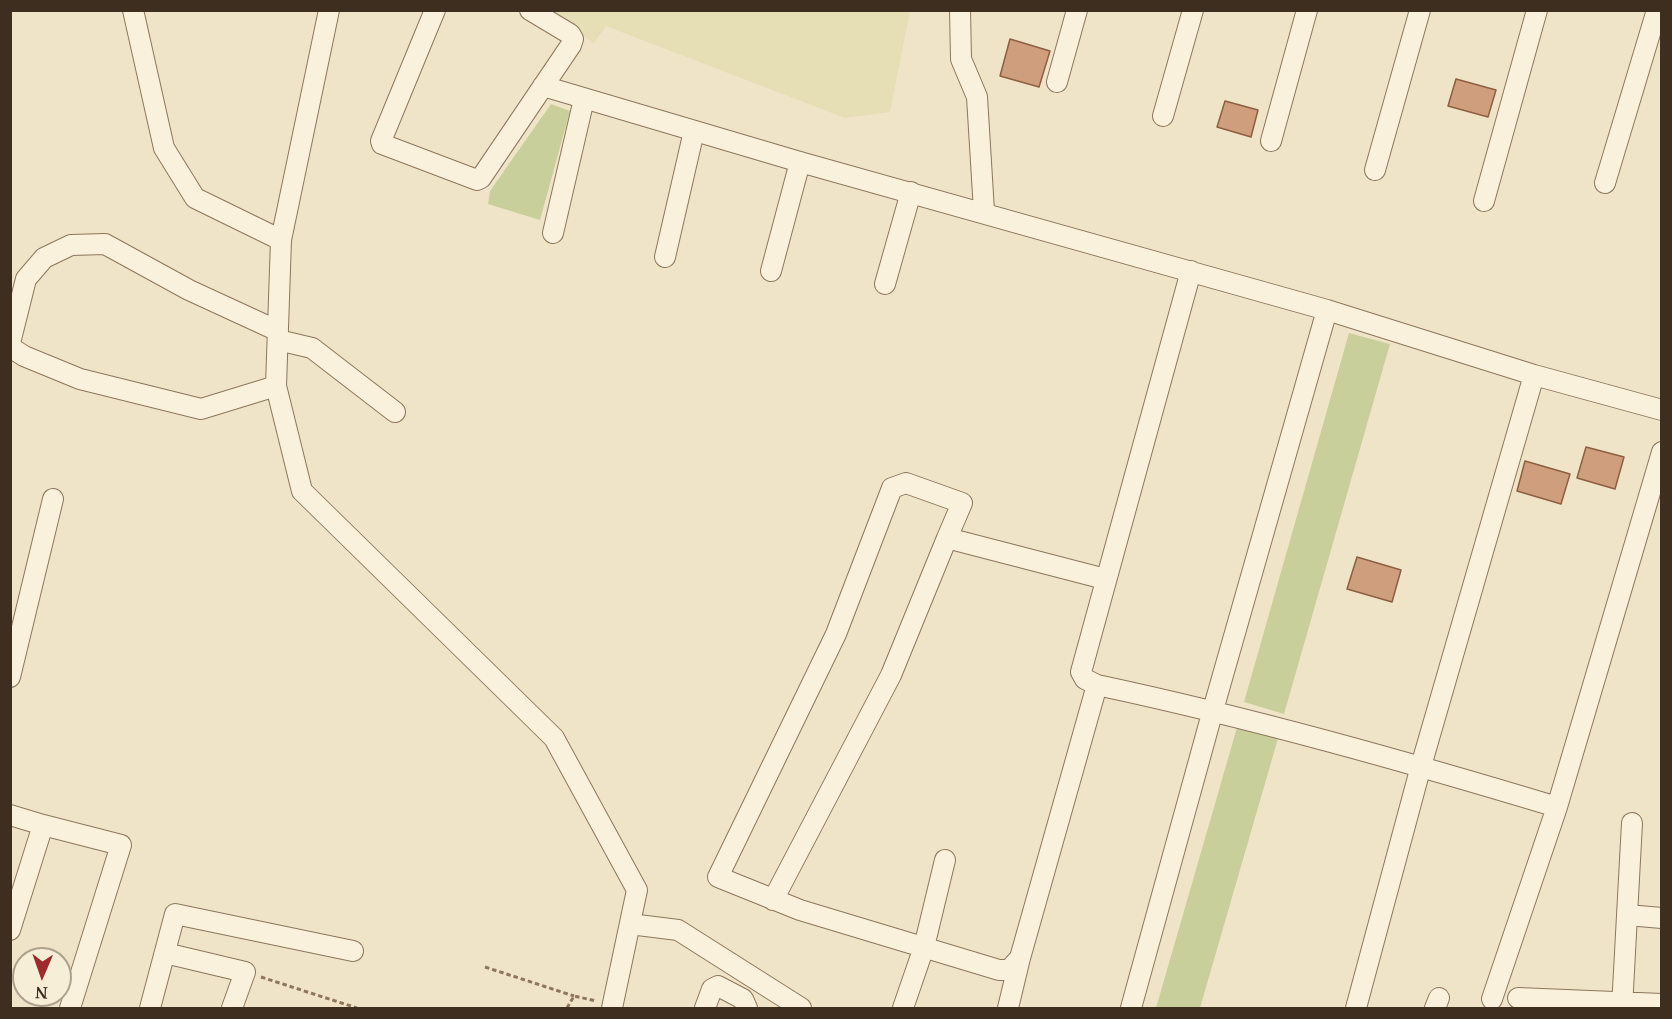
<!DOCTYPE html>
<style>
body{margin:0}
#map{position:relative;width:1672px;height:1019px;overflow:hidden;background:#f0e4c8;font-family:"Noto Serif",serif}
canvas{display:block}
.frame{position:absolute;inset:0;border:12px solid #3d2e20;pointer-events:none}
.north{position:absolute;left:12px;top:947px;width:60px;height:60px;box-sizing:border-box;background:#f7eed8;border:2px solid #ada18e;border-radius:50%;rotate:182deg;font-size:16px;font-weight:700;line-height:24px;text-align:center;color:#3d2e20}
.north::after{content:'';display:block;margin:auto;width:21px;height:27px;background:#9e2a2b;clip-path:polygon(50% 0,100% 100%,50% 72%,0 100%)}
</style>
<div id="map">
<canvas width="1672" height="1019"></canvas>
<div class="frame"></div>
<div class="north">N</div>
</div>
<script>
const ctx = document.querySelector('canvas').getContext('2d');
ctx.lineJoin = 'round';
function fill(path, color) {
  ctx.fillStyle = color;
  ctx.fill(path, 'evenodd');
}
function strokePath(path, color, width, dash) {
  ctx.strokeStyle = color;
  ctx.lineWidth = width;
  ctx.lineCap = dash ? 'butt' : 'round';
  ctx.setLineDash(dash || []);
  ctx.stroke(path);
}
fill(new Path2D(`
 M546,11H910L890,112L845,118L606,26L594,43Z`), '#e6deb5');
fill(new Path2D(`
 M551,104L570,111L540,220L488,204L490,191Z
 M1349,333L1390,344L1284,714L1244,702Z
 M1238,724L1279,735L1200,1008H1156Z`), '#c9cf9b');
const building = new Path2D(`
 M1010,39L1050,51L1039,87L1000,76Z
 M1456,79L1496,90L1488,117L1448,106Z
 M1225,101L1258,110L1251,137L1217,127Z
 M1586,447L1624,457L1615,489L1577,478Z
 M1525,461L1570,474L1561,504L1517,491Z
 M1357,557L1401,570L1392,602L1347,589Z`);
fill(building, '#cf9f7d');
strokePath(building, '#8d5f41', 1.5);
const minor = new Path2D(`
 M133,10L164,148L195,198L281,240
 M329,10L281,240L276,386L302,491L554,738L637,890L612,1008
 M435,10L381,141L382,144L477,180L481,178L571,45L573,39L570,34L530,10
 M960,10L961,59L977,97L984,211
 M1057,82L1077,10
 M543,86L800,162L1327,310L1534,375L1662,410
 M1163,116L1193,10
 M1271,141L1307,10
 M1375,170L1420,10
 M1605,183L1657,10
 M1484,201L1537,10
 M553,233L584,99
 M665,257L694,131
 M771,271L800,162
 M1191,271L1081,672L1085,679L1097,685C1252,718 1404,761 1557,807
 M885,284L911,192
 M278,340L312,348L395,412
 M10,343L26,279L44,258L71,245L105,244L189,290L278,331
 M10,347L24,356L80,379L201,409L276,386
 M10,677L53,499
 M1097,685L1020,958L1009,970H999L800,910L718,877L836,634L892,488L906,483L962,503L947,538L1105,579
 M10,815L43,825L10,930
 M43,825L121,845L70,1008
 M773,900L891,675L947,538
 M1627,915L1662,918
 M630,924L678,930L801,1008
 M165,953L245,972L232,1008
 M1518,998L1662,1004
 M1492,999L1557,807L1662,452
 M150,1008L175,914L353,951
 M705,1008L712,989L718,986L743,999L747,1008
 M903,1008L924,947L945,860
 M1008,1008L1020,958
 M1131,1008L1213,710L1327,310
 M1356,1008L1421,766L1534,375
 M1435,1008L1439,998
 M1622,1008L1632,823`);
strokePath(minor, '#8d765c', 22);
strokePath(new Path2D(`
 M485,967L574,996
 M261,977L357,1008
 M567,1008L574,996L596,1001`), '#8d765c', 3, [4.5, 3]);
strokePath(minor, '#faf1dc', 20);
</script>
